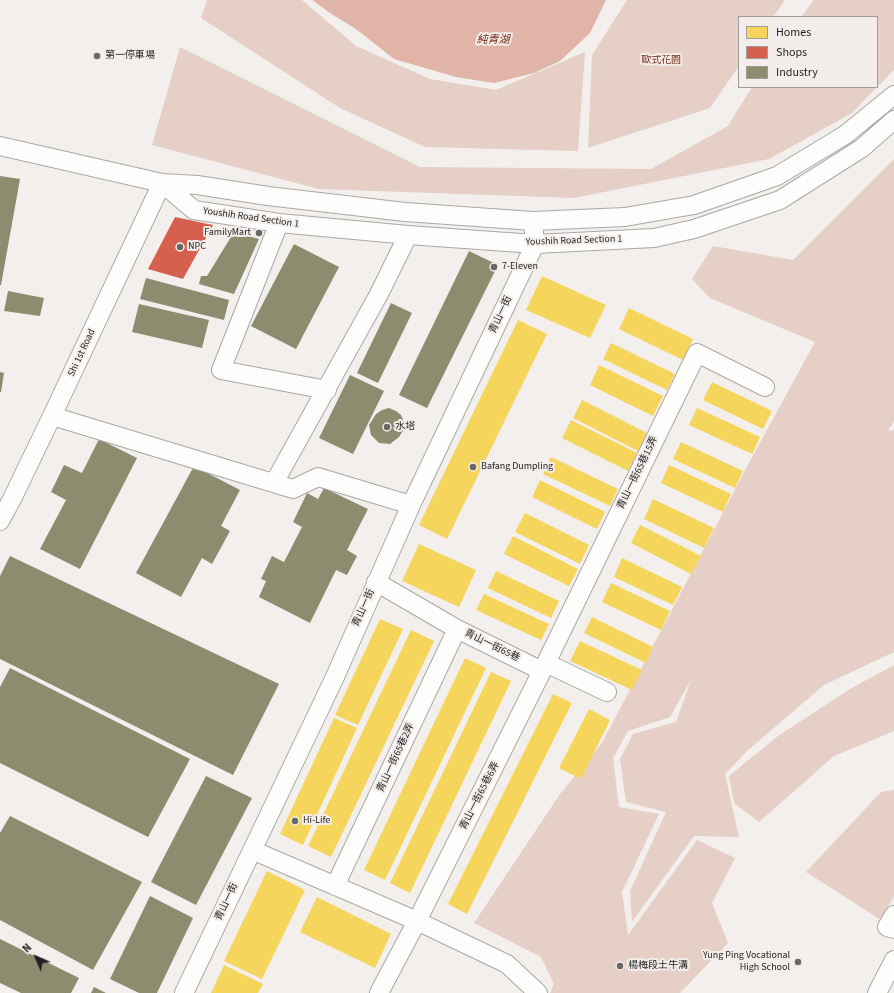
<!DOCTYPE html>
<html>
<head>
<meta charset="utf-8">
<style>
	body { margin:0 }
	#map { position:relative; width:894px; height:993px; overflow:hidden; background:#f2efed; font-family:"Source Sans 3",sans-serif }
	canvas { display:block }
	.legend { position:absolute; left:738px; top:16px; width:140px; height:72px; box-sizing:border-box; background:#f3eeec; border:1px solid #9f9b9a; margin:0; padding:5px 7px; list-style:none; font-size:12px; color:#211f1f }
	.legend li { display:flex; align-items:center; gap:8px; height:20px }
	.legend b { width:20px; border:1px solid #9f9b9a }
	.north { position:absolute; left:16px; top:937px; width:40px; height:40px; -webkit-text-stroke:3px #f3eeec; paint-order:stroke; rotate:315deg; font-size:11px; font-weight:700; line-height:16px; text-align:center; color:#211f1f }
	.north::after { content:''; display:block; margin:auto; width:14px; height:18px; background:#211f1f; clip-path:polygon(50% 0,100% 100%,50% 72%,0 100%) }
</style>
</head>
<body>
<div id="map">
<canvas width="894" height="993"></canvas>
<ul class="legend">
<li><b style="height:11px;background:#f6d55c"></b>Homes</li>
<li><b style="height:11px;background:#d6604d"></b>Shops</li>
<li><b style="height:11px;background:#8c8c6e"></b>Industry</li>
</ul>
<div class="north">N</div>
</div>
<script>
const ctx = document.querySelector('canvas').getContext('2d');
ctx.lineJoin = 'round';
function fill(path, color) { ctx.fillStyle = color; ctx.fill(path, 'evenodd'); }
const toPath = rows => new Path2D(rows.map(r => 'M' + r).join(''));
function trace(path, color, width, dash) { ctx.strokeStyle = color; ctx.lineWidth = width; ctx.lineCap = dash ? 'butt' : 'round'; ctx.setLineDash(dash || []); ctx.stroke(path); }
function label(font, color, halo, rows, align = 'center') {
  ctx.font = font + ' "Source Sans 3","Noto Sans TC",sans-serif'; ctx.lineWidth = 4; ctx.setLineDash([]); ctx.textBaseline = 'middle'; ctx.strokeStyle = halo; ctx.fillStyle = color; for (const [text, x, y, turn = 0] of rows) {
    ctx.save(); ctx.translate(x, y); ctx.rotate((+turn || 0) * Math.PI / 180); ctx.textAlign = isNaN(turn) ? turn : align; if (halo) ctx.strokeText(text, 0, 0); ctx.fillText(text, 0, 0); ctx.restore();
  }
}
fill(toPath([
	[207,0,302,0,356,46,430,79,496,90,585,52,578,151,425,147,340,108,201,18],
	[627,0,785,0,773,17,739,17,739,66,710,108,588,148,592,55],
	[814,0,894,0,894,70,877,87,877,17,801,17],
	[180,47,420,167,651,169,728,126,752,87,877,87,852,113,769,159,574,198,319,189,152,145],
	[894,159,894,421,888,431,894,430,894,652,824,685,747,751,725,774,739,837,694,836,632,922,630,891,666,812,626,802,620,759,633,734,676,722,691,680,670,717,628,731,613,758,619,807,659,814,622,892,628,935,697,840,735,858,712,903,728,943,680,993,550,993,554,984,541,957,474,923,560,794,602,743,750,461,815,342,710,298,692,279,713,246,793,260],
	[894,665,894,731,834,756,759,822,734,803,729,776,778,736,850,689],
	[894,790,894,896,881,920,806,872,881,792]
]), '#e6cfc7');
fill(toPath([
	[312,0,606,0,590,33,560,61,534,73,494,83,456,77,394,59,356,29,330,13]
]), '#e0b4a6');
fill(toPath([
	[542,276,606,305,590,338,526,310],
	[629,308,693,339,683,360,619,329],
	[518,320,547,334,447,539,419,525],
	[611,343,675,374,667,390,603,359],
	[599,365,663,396,653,416,590,385],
	[712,382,772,411,763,429,703,400],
	[582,400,647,433,638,451,573,418],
	[697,408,760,437,752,454,689,425],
	[571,420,637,453,628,471,562,438],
	[681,442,743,471,735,488,673,459],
	[551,457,618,489,610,506,543,474],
	[669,465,731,494,723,512,661,483],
	[540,480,605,512,597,529,532,497],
	[653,499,714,528,704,548,644,519],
	[525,513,589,545,580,564,515,532],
	[640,525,701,556,691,574,631,543],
	[513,536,578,569,569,586,504,554],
	[419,544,476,570,459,607,402,581],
	[622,558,682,587,673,605,614,577],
	[496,571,559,601,551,618,488,588],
	[611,583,670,611,661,630,602,602],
	[484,594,549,624,541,640,476,610],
	[592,617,653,647,646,663,584,633],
	[380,619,403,629,358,725,335,715],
	[411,630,434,641,331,857,308,846],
	[580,641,642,670,632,690,570,661],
	[465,658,486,668,385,880,364,870],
	[491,672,511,681,410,893,390,883],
	[553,694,572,703,467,914,448,904],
	[589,709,610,720,581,779,559,768],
	[334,718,357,728,303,845,280,834],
	[267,871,305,890,262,979,224,961],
	[317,897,391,934,375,968,300,932],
	[224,965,263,984,258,993,211,993]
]), '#f6d55c');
fill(toPath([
	[175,217,213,225,183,279,148,269]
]), '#d6604d');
fill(toPath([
	[0,176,20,179,1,285,0,285],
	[234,232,259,239,234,294,199,284,201,276,207,276],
	[294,244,339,267,296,349,251,326],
	[469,251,498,265,427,408,399,395],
	[146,278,229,300,224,320,140,299],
	[8,291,44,298,40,316,4,311],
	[391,303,412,313,378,383,357,373],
	[139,304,209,320,202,348,132,332],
	[0,372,4,373,1,392,0,392],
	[350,375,384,391,353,454,319,438],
	[389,408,396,411,401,415,404,422,404,429,399,437,390,444,379,443,371,435,369,425,376,414,382,410],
	[99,439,137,458,80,569,40,549,66,500,51,492,64,465,82,473],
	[194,466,240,490,221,526,230,531,212,564,202,558,181,597,136,573],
	[324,488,368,509,347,550,357,556,347,575,336,570,310,623,259,597,266,581,261,579,272,556,284,562,302,527,293,522,307,493,318,499],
	[10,556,279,684,233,775,0,659,0,576],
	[10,668,190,759,148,837,0,763,0,687],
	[206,776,252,798,196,905,151,882],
	[10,816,142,882,93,970,0,920,0,833],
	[150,896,193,918,157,993,139,993,110,979],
	[0,939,79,978,71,993,21,993,0,983],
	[94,987,106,993,91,993]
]), '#8c8c6e');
const minor = toPath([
	[0,146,162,183,197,185,268,196,405,212,533,221,625,217,694,205,777,176,845,135,894,95],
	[162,183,194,210,279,223,408,235,535,244,654,238,694,229,780,200,862,148,894,120],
	[279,223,221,370,327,390],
	[52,416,293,489,318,477,411,505],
	[274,483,379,294,408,235],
	[0,521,12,499,52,416,162,183],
	[376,582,457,629,542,671,546,663,607,692],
	[546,663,697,353,765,387],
	[252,850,417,921,507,964,538,993],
	[335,886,457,629],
	[894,915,887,927,894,929],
	[184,993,334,679,411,505,535,244,533,221],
	[379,993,417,921,542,671],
	[877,993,894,960]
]);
trace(minor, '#aaa8a7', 20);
trace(minor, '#fdfdfc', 18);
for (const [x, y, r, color] of [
	[97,56,4,"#6a6867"],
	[259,233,4,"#6a6867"],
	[180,247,4,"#6a6867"],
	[494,267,4,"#6a6867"],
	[387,427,4,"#6a6867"],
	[473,467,4,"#6a6867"],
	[295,821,4,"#6a6867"],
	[798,962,4,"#6a6867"],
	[620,966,4,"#6a6867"]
]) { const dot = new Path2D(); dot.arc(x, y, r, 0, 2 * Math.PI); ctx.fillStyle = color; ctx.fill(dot); trace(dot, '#f3eeec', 1.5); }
label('10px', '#211f1f', '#f3eeec', [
	["第一停車場",105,56],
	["FamilyMart",251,233,"right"],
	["NPC",188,247],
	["7-Eleven",502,267],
	["水塔",395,427],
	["Bafang Dumpling",481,467],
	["Hi-Life",303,821],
	["Yung Ping Vocational",790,956,"right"],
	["High School",790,968,"right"],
	["楊梅段土牛溝",628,966]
], 'left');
label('10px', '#782e17', '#f3eeec', [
	["歐式花園",661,61]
]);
label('10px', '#211f1f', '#f3eeec', [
	["Youshih Road Section 1",251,218,8],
	["Youshih Road Section 1",574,241,-2],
	["青山一街",501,315,-65],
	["Shi 1st Road",82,353,-65],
	["青山一街65巷15弄",638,473,-64],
	["青山一街",364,608,-66],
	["青山一街65巷",492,646,26],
	["青山一街65巷2弄",396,758,-65],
	["青山一街65巷6弄",480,796,-63],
	["青山一街",227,902,-65]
]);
label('italic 11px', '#732a13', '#f3eeec', [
	["純青湖",493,41]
]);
</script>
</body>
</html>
